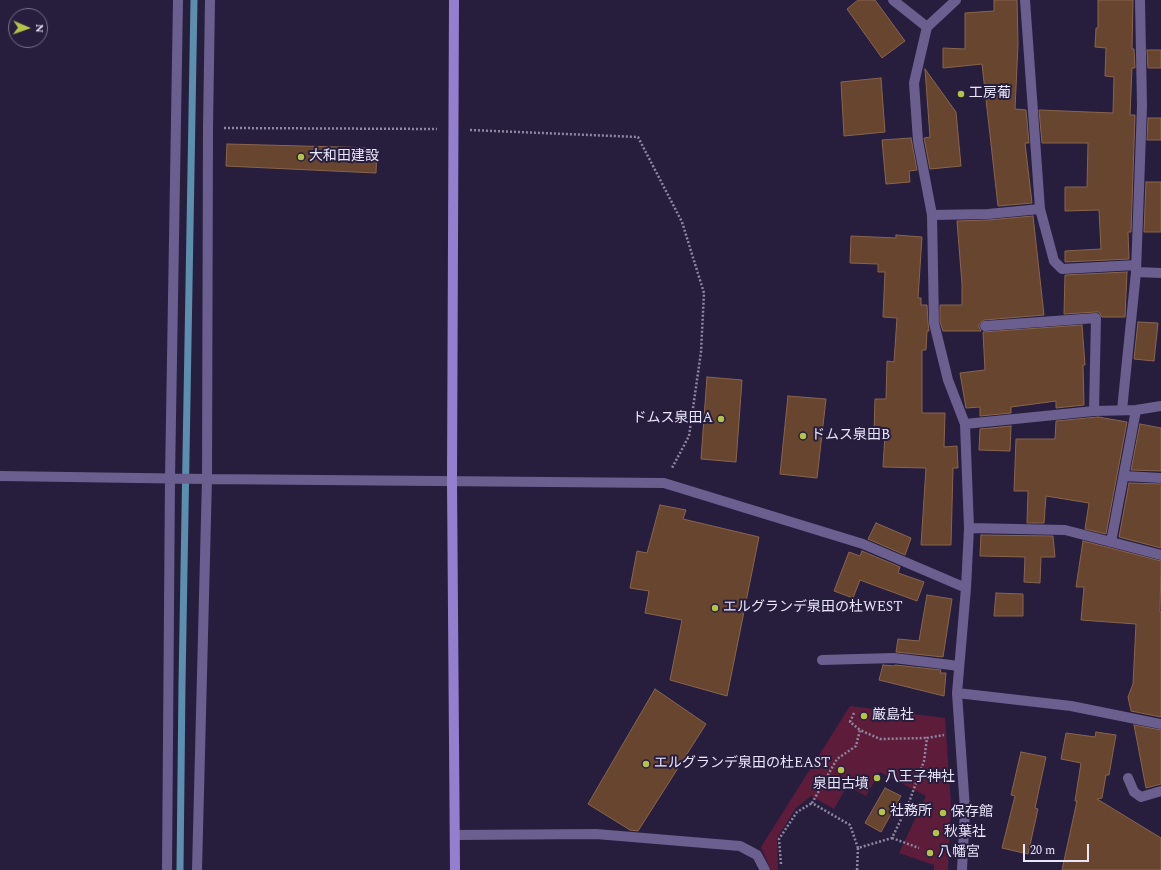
<!DOCTYPE html>
<html>
<head>
<meta charset="utf-8">
<style>
	body { margin:0 }
	#map { position:relative; width:1161px; height:870px; overflow:hidden; background:#271e3e; font-family:Spectral,serif }
	canvas { display:block }
	.north { position:absolute; left:8px; top:8px; width:40px; height:40px; box-sizing:border-box; background:#271e3e; border:1px solid #756e8a; border-radius:50%; rotate:92deg; font-size:11px; font-weight:700; line-height:16px; text-align:center; color:#e9e5fb }
	.north::after { content:''; display:block; margin:auto; width:14px; height:18px; background:#b5c249; clip-path:polygon(50% 0,100% 100%,50% 72%,0 100%) }
	.scale { position:absolute; left:1023px; top:844px; width:66px; height:18px; box-sizing:border-box; border:2px solid #e9e5fb; border-top:0; padding-left:5px; font-size:12px; line-height:14px; white-space:nowrap; color:#e9e5fb; -webkit-text-stroke:3px #271e3e; paint-order:stroke }
</style>
</head>
<body>
<div id="map">
<canvas width="1161" height="870"></canvas>
<div class="north">N</div>
<div class="scale">20 m</div>
</div>
<script>
const ctx = document.querySelector('canvas').getContext('2d');
ctx.lineJoin = 'round';
function fill(path, color) { ctx.fillStyle = color; ctx.fill(path, 'evenodd'); }
const toPath = rows => new Path2D(rows.map(r => 'M' + r).join(''));
function trace(path, color, width, dash) { ctx.strokeStyle = color; ctx.lineWidth = width; ctx.lineCap = dash ? 'butt' : 'round'; ctx.setLineDash(dash || []); ctx.stroke(path); }
function label(font, color, halo, rows, align = 'center') {
  ctx.font = font + ' Spectral,"Noto Sans JP",serif'; ctx.lineWidth = 4; ctx.setLineDash([]); ctx.textBaseline = 'middle'; ctx.strokeStyle = halo; ctx.fillStyle = color; for (const [text, x, y, turn = 0] of rows) {
    ctx.save(); ctx.translate(x, y); ctx.rotate((+turn || 0) * Math.PI / 180); ctx.textAlign = isNaN(turn) ? turn : align; if (halo) ctx.strokeText(text, 0, 0); ctx.fillText(text, 0, 0); ctx.restore();
  }
}
fill(toPath([
	[850,706,945,718,951,805,948,870,934,870,934,865,899,853,926,796,880,772,866,796,847,786,834,809,811,796,796,808,777,838,778,870,771,870,761,847]
]), '#5e1c3b');
trace(toPath([
	[180,870,182,684,194,0]
]), '#5c8ead', 7);
const building = toPath([
	[858,0,875,0,905,41,882,58,847,9,858,0],
	[994,0,1017,0,1018,44,1015,109,1026,110,1029,143,1025,143,1032,203,998,206,982,64,943,68,943,48,965,49,965,13,994,11,994,0],
	[1098,0,1133,0,1132,49,1134,49,1135,68,1132,68,1130,115,1135,115,1131,232,1128,232,1129,259,1065,262,1065,251,1101,249,1099,210,1065,211,1065,187,1087,187,1088,143,1042,143,1039,110,1113,113,1114,77,1105,76,1106,48,1095,47,1096,28,1098,28,1098,0],
	[1147,50,1161,50,1161,68,1148,68,1147,50],
	[925,69,956,112,961,166,930,169,924,138,930,137,925,69],
	[881,78,885,132,844,136,841,82,881,78],
	[1148,118,1161,118,1161,140,1147,140,1148,118],
	[911,138,917,170,909,171,910,182,886,184,882,140,911,138],
	[227,144,377,148,376,173,226,166,227,144],
	[1146,182,1161,182,1161,232,1144,232,1146,182],
	[1033,216,1044,315,984,320,979,324,979,327,981,331,943,331,940,322,940,305,962,305,962,284,957,221,988,220,1033,216],
	[896,235,922,237,918,298,921,298,921,305,927,305,928,323,929,331,927,331,926,350,922,350,922,413,945,413,944,447,957,446,958,468,953,468,951,545,921,545,926,468,883,467,885,434,874,434,875,399,886,399,887,361,894,362,897,318,883,317,885,272,878,272,878,264,850,263,851,236,896,238,896,235],
	[1127,272,1125,317,1102,317,1099,312,1096,312,1064,314,1065,275,1127,272],
	[1138,322,1158,323,1154,361,1134,359,1138,322],
	[1082,325,1085,365,1083,365,1084,405,1056,408,1056,401,1011,407,1011,413,980,416,980,407,966,408,960,373,985,370,983,332,1082,325],
	[707,377,742,380,736,462,701,459,707,377],
	[788,396,826,399,817,478,780,474,788,396],
	[1098,417,1127,422,1106,534,1085,529,1089,503,1046,496,1044,523,1027,523,1028,491,1014,491,1016,439,1055,439,1056,421,1098,417],
	[1140,424,1161,428,1161,471,1131,470,1140,424],
	[1011,426,1010,451,979,450,980,429,1011,426],
	[1129,483,1161,484,1161,548,1119,537,1129,483],
	[660,505,686,510,683,519,759,537,727,696,670,680,682,620,645,613,649,591,630,588,637,551,647,553,660,505],
	[876,523,911,538,905,555,868,539,876,523],
	[981,535,1053,536,1055,557,1041,557,1040,583,1024,582,1025,557,980,556,981,535],
	[1083,541,1161,561,1160,612,1161,612,1161,717,1131,711,1128,697,1133,684,1136,624,1081,620,1084,587,1076,587,1083,541],
	[862,551,900,567,898,573,924,582,917,601,860,580,853,598,834,591,849,552,860,556,862,551],
	[996,593,1023,594,1023,616,994,616,996,593],
	[927,595,952,599,943,657,896,652,898,639,919,641,927,595],
	[883,665,894,666,895,665,941,670,940,673,946,673,944,696,879,680,883,665],
	[655,689,706,724,638,831,630,830,588,804,655,689],
	[1134,725,1161,730,1161,784,1146,788,1134,725],
	[1096,732,1116,735,1109,775,1106,775,1102,798,1097,799,1161,838,1161,870,1062,870,1077,801,1075,801,1081,763,1061,759,1066,733,1095,737,1096,732],
	[1021,752,1046,757,1035,808,1038,809,1028,854,1002,848,1015,796,1011,795,1021,752],
	[885,788,901,796,881,832,865,823,885,788]
]);
fill(building, '#67452e');
trace(building, '#89654d', 1);
trace(toPath([
	[224,128,437,129],
	[470,130,638,137,682,222,704,293,701,352,689,436,672,468],
	[854,713,850,722,860,730],
	[908,805,929,813],
	[892,838,919,848],
	[858,848,850,825,812,803,837,759,856,746,860,730,880,739,927,738],
	[781,864,779,839,797,812,812,803],
	[857,870,858,848,892,838,908,805,924,761,927,738,944,735]
]), '#8d87a2', 2.5, [2, 2]);
trace(toPath([
	[1136,272,1161,273],
	[985,326,1096,318,1094,411],
	[1124,476,1161,478],
	[1128,778,1134,792,1141,797,1161,791]
]), '#6b5f90', 10);
trace(toPath([
	[893,0,927,27],
	[956,0,927,27,914,83,918,141,932,215,934,323,948,380,965,424,1094,411,1136,410,1161,406],
	[1025,0,1040,209,1054,261,1062,269,1136,265],
	[932,215,988,214,1040,209],
	[1122,410,1136,272,1142,106,1140,0],
	[0,476,207,479,664,483,863,544,966,588],
	[969,528,1065,530,1161,555],
	[1111,542,1136,410],
	[822,660,894,658,959,666],
	[957,693,1071,706,1161,724],
	[455,835,596,834,740,846,757,855,765,870],
	[167,870,170,478,178,0],
	[197,870,207,479,208,128,210,0],
	[962,870,965,809,957,693,966,588,969,528,965,424]
]), '#6b5f90', 10);
trace(toPath([
	[454,0,452,481,455,870]
]), '#937fce', 10);
for (const [x, y, r, color] of [
	[961,94,4,"#b5c249"],
	[301,157,4,"#b5c249"],
	[721,419,4,"#b5c249"],
	[803,436,4,"#b5c249"],
	[715,608,4,"#b5c249"],
	[864,716,4,"#b5c249"],
	[646,764,4,"#b5c249"],
	[841,770,4,"#b5c249"],
	[877,778,4,"#b5c249"],
	[882,812,4,"#b5c249"],
	[943,813,4,"#b5c249"],
	[936,833,4,"#b5c249"],
	[930,853,4,"#b5c249"]
]) { const dot = new Path2D(); dot.arc(x, y, r, 0, 2 * Math.PI); ctx.fillStyle = color; ctx.fill(dot); trace(dot, '#271e3e', 1.5); }
label('14px', '#e9e5fb', '#271e3e', [
	["工房葡",969,94],
	["大和田建設",309,157],
	["ドムス泉田A",713,419,"right"],
	["ドムス泉田B",811,436],
	["エルグランデ泉田の杜WEST",723,608],
	["厳島社",872,716],
	["エルグランデ泉田の杜EAST",654,764],
	["八王子神社",885,778],
	["泉田古墳",841,785,"center"],
	["社務所",890,812],
	["保存館",951,813],
	["秋葉社",944,833],
	["八幡宮",938,853]
], 'left');
</script>
</body>
</html>
